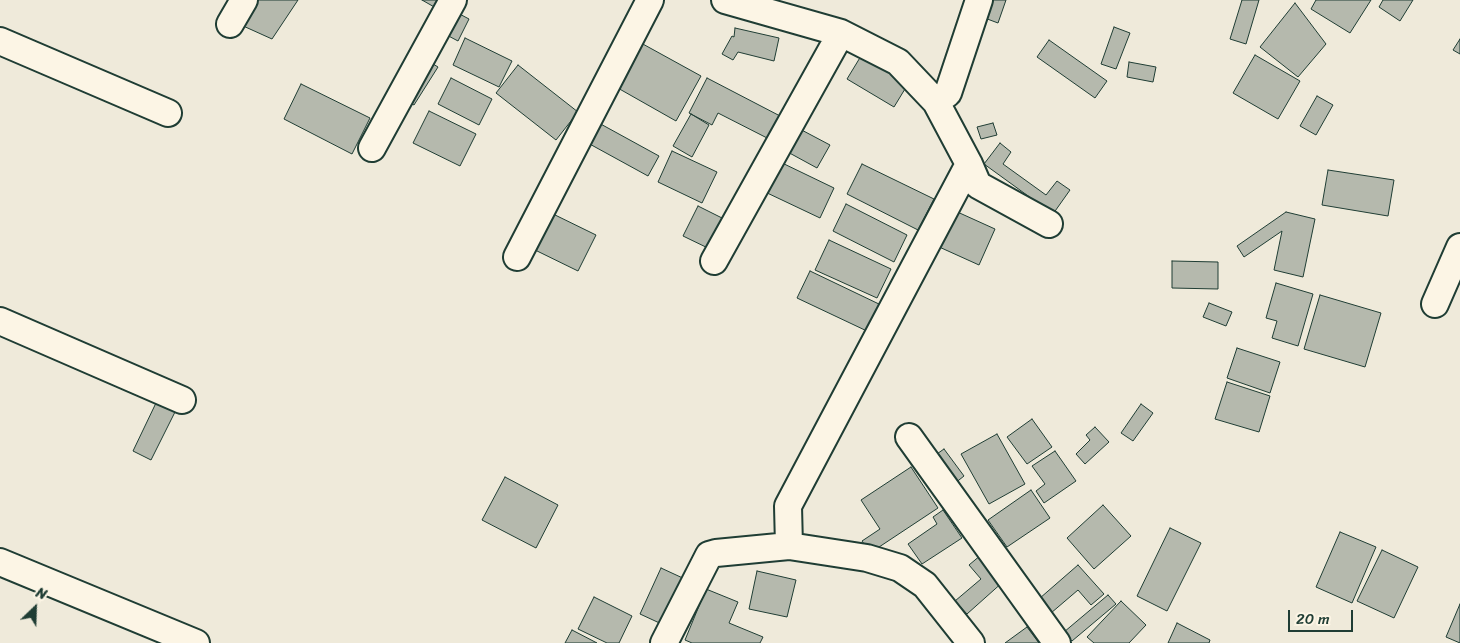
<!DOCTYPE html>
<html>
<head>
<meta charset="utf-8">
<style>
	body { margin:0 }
	#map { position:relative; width:1460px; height:643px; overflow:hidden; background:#efeada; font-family:Sriracha,sans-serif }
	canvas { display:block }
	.north { position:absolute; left:10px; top:583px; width:50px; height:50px; -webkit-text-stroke:4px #fcf5e5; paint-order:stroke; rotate:24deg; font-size:14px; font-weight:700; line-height:20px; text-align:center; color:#1f3d34 }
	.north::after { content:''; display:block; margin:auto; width:18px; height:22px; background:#1f3d34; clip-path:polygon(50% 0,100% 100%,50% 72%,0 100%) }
	.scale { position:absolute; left:1288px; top:610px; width:65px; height:22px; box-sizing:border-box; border:2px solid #1f3d34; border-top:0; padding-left:6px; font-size:15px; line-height:18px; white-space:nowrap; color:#1f3d34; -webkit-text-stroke:4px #fcf5e5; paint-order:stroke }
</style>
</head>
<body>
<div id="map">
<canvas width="1460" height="643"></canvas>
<div class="north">N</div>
<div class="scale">20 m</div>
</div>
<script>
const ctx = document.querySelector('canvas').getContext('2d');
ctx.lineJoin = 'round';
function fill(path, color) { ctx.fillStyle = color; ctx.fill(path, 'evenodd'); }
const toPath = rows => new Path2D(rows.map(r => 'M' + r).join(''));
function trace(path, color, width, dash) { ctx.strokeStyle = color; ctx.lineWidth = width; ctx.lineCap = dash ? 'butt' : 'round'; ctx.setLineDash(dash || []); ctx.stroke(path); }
const building = toPath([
	[258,0,298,0,272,39,241,25,258,0],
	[422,0,440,0,436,8,422,0],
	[987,0,1006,0,998,23,982,17,987,0],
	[1242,0,1259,0,1246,44,1230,39,1242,0],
	[1316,0,1371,0,1350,33,1311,9,1316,0],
	[1383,0,1413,0,1400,21,1379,7,1383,0],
	[1295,3,1326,44,1298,77,1260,47,1295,3],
	[452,10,469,19,458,41,441,32,452,10],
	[1114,27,1130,33,1116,69,1101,64,1114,27],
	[735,28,779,38,774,61,738,52,733,60,722,54,732,36,734,37,735,28],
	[465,38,512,61,499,87,453,65,465,38],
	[1460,39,1460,54,1453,50,1460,39],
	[1049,40,1107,81,1095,98,1037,57,1049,40],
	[641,43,701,76,676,121,616,87,641,43],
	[1255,55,1300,81,1278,119,1233,93,1255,55],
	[861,56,908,84,894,107,847,79,861,56],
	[425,59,438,67,414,105,401,98,425,59],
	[1129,62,1156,67,1153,82,1127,77,1129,62],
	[518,65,578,112,556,140,496,93,518,65],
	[451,78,492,99,479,125,438,104,451,78],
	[707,78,782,117,771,140,718,113,712,125,689,113,707,78],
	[301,84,370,118,352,154,284,119,301,84],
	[1317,96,1333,105,1316,135,1300,126,1317,96],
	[429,111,476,134,460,166,413,143,429,111],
	[691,114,709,125,692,157,673,146,691,114],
	[597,122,659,156,648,176,586,142,597,122],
	[993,123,997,135,981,139,977,127,993,123],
	[796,127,830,145,817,168,784,150,796,127],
	[1000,143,1011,152,1003,164,1046,195,1057,181,1070,190,1053,214,984,164,1000,143],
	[672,151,717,172,702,203,658,182,672,151],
	[778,161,834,188,820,218,763,191,778,161],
	[862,164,934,199,918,230,847,194,862,164],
	[1328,170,1394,180,1388,216,1322,205,1328,170],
	[846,204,907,235,894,262,833,231,846,204],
	[698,206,726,220,712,250,683,236,698,206],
	[953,210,995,229,979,265,937,246,953,210],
	[1286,212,1315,219,1303,277,1274,270,1282,231,1244,257,1237,246,1286,212],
	[551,213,596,235,578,271,533,249,551,213],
	[829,240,891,269,877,298,815,270,829,240],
	[1172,261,1218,262,1218,289,1172,288,1172,261],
	[810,271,881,305,869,332,797,298,810,271],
	[1276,283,1313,294,1298,346,1272,338,1277,321,1266,318,1276,283],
	[1320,295,1381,313,1365,367,1304,349,1320,295],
	[1209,303,1232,312,1226,326,1203,317,1209,303],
	[1237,348,1280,362,1270,393,1227,378,1237,348],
	[1227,382,1270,396,1259,432,1215,419,1227,382],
	[156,403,175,412,151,460,133,451,156,403],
	[1141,404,1153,413,1133,441,1121,433,1141,404],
	[1032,419,1052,447,1027,464,1007,437,1032,419],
	[1095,427,1109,442,1085,464,1076,454,1090,440,1086,435,1095,427],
	[997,434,1025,484,989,504,961,454,997,434],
	[944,449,964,476,954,484,934,456,944,449],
	[1055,451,1076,481,1044,503,1036,491,1045,484,1032,466,1055,451],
	[911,467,938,508,870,553,862,541,880,529,861,500,911,467],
	[505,477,558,505,536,548,482,520,505,477],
	[1031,490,1050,518,1007,547,988,520,1031,490],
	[1103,505,1131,536,1094,569,1067,538,1103,505],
	[943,510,962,538,922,564,908,544,937,524,933,517,943,510],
	[1170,528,1201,543,1167,611,1137,596,1170,528],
	[1340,532,1376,547,1352,603,1316,587,1340,532],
	[1382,550,1418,567,1394,618,1357,601,1382,550],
	[981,555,1004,581,967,614,955,601,981,579,969,565,981,555],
	[1078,565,1104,594,1091,605,1078,590,1044,619,1032,605,1078,565],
	[661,568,687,580,666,626,640,614,661,568],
	[757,571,796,580,787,617,749,609,757,571],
	[706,589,738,602,729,623,763,637,760,643,692,643,685,640,706,589],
	[1108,595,1116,604,1072,641,1064,632,1108,595],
	[594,597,632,616,619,643,607,643,578,629,594,597],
	[1121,601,1146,625,1129,643,1094,643,1087,637,1121,601],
	[1460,604,1460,643,1446,637,1460,604],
	[1177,623,1210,640,1209,643,1168,643,1177,623],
	[1027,627,1039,643,1005,643,1027,627],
	[572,630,597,643,565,643,572,630]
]);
fill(building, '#b5b9ad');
trace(building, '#1f3d34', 1);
const minor = toPath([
	[725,0,841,33,898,62,936,102,969,164,978,185,1049,224],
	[230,24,244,0],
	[0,41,168,113],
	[936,102,948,93,979,0],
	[372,148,453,0],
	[969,164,788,506,789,546,867,558,900,568,925,585,971,643],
	[517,257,650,0],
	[714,261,841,33],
	[1435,304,1460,247],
	[0,321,182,400],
	[909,437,1057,643],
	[0,562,196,643],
	[664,643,709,555,716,553,789,546]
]);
trace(minor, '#1f3d34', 30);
trace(minor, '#fcf5e5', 26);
</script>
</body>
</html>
